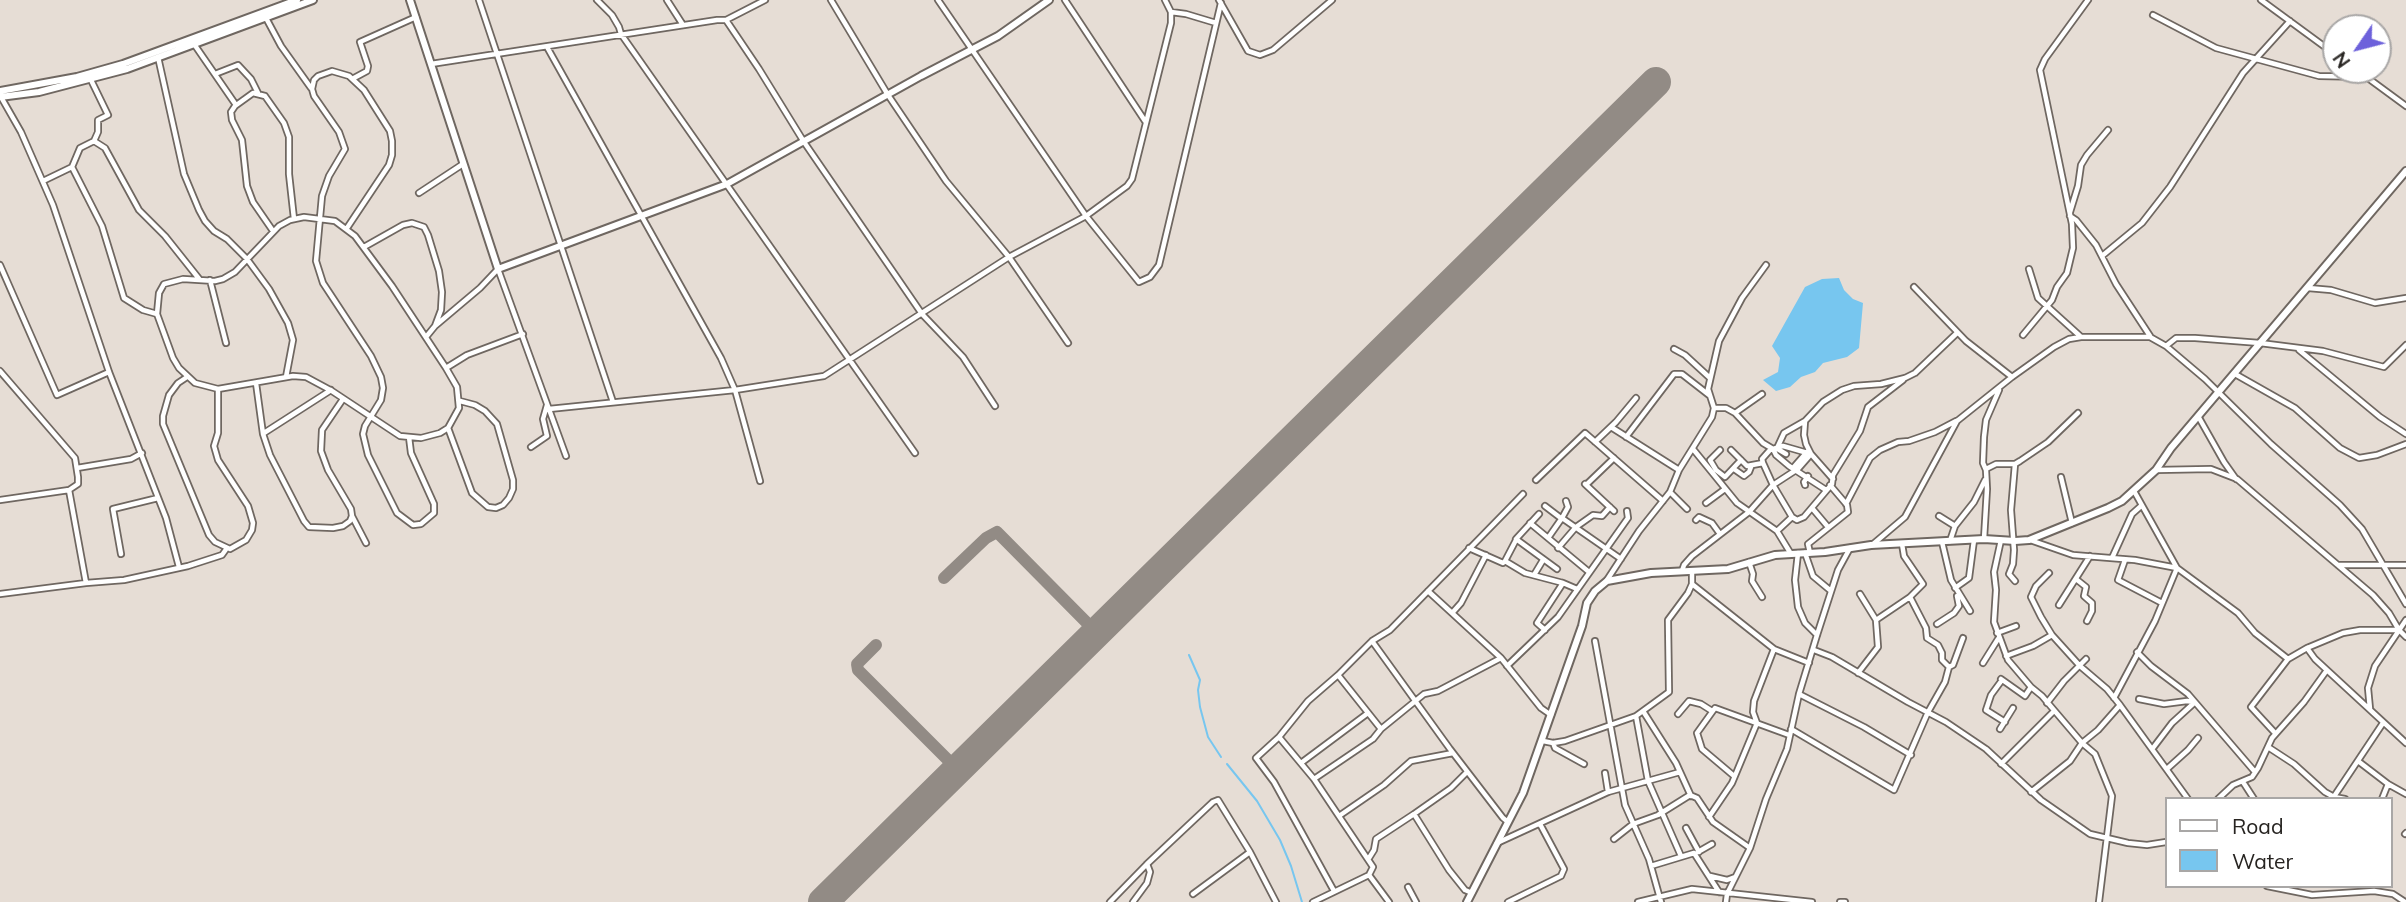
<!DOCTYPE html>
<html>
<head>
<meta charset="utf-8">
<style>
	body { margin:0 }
	#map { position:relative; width:2406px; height:902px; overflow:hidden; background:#e6ddd5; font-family:Mulish,sans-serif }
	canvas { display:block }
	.legend { position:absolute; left:2165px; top:797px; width:228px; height:91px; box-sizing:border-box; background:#fff; border:2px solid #a9a7a6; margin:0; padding:9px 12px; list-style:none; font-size:21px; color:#272421 }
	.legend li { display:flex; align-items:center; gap:14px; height:35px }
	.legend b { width:35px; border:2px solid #a9a7a6 }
	.north { position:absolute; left:2322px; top:14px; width:70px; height:70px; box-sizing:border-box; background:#fff; border:2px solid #a9a7a6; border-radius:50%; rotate:235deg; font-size:19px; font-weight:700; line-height:28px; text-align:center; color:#272421 }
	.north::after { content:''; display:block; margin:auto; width:24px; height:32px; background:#6d61db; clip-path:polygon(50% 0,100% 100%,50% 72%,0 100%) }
</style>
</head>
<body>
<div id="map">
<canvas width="2406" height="902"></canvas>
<ul class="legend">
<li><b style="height:9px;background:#fff"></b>Road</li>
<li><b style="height:19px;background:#77c6ef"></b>Water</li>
</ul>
<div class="north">N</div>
</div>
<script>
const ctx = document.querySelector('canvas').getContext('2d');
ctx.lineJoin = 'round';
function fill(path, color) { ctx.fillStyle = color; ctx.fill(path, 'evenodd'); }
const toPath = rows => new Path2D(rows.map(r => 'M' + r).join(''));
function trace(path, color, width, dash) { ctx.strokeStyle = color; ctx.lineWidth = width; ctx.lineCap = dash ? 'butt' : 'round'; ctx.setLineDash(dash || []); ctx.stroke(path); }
fill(toPath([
	[1839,278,1844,290,1853,299,1863,303,1859,348,1847,357,1823,363,1815,372,1801,377,1790,387,1776,391,1763,380,1778,372,1780,358,1772,346,1805,287,1822,279]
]), '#77c6ef');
trace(toPath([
	[1189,655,1200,680,1198,690,1200,707,1208,737,1221,757],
	[1227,764,1257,801,1280,840,1291,866,1302,902]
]), '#77c6ef', 2);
trace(toPath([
	[944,578,986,538,997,532,1097,633],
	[876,645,857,664,858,670,958,770]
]), '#928b85', 12);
trace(toPath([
	[823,902,1656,82]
]), '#928b85', 30);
const street = toPath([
	[479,0,613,402],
	[597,0,612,15,619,27,621,34,915,453],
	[667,0,683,25],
	[831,0,888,95,946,181,1009,257,1068,343],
	[938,0,1086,216,1139,282,1150,277,1159,265,1221,3],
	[1065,0,1145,121],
	[1219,0,1248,51,1260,55,1273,50,1332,0],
	[2261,0,2336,55],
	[1171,12,1186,14,1216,23],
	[2153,15,2216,48,2319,76,2367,77],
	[266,18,281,46,311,88],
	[726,20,759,69,804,142,922,314,963,357,995,406],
	[194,44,236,105],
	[547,47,721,358,735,390,760,481],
	[158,57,184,174,199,210,205,221,214,231,227,239,247,259,269,289,288,323,293,340,286,377],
	[431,64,717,20,726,20,765,0],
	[2357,70,2406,106],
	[215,74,238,65,251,79,258,93],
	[354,78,367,71,368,66,360,42,416,17],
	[91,80,108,115,98,120,98,132,94,141,80,148,72,167,102,226,124,298,143,310,157,314],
	[1,97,21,132,53,205,109,372,166,518,179,567],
	[94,141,105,148,139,210,165,236,200,280],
	[43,181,72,167],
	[419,193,463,164],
	[2070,212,2078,186,2081,165,2087,155,2108,130],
	[2070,216,2076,220,2096,245,2116,284,2150,336],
	[304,217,335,221,355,236,392,286,446,368,457,387,459,408,448,428,440,433,421,438,400,436,332,391,306,377,293,376,218,389,195,383,179,368,173,358,157,314,159,293,164,284,183,279,215,281,223,279,235,272,279,226,290,220,304,217],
	[347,228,389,165,392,155,392,141,390,131,364,90,349,76,332,71,318,76,314,80,312,89,314,96,339,132,345,149,329,176,322,196,316,261,323,283,371,356,381,377,383,388,381,400,365,426,363,434,368,455,397,513,413,525,421,524,434,513,434,504,411,453,409,437],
	[273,231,253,202,247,186,242,140,232,120,231,112,235,106,253,93,265,96,284,123,289,137,289,174,294,219],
	[364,247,403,225,412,223,424,227,428,235,439,271,442,292,441,310,435,326,426,337],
	[2102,256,2142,223,2170,187,2243,73,2290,21],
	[0,265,57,395,109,372],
	[2029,269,2038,298,2080,336],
	[210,280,226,343],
	[1914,287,1966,341,2012,377],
	[2308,288,2331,290,2375,303,2406,298],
	[435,326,480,288,498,269,566,456],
	[2023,335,2052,300,2057,287,2067,273,2073,248,2072,224,2040,70,2045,59,2088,0],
	[2166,346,2176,338,2195,338,2260,343,2323,351,2384,367,2406,345],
	[1674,349,1685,355,1710,378],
	[2299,350,2380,417,2406,434],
	[446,368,467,355,523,334],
	[0,371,75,458,78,477,78,484,69,490,0,500],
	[2235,374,2295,408,2340,448,2359,458,2377,455,2406,444],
	[187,377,178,383,169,395,163,416,163,424,209,535,215,542,230,549,246,540,252,530,253,523,248,506,218,460,214,446,218,433,218,389],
	[256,383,263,434,270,455,304,521,309,527,333,528,343,526,350,521,352,516,351,509,328,470,321,451,322,430,343,399],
	[1714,408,1726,408,1735,413,1763,443,1773,449,1783,446,1811,454,1797,470],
	[549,409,735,390,824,376,1009,257,1086,216,1127,186,1132,179,1171,23,1171,12,1165,0],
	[1735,413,1762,394],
	[2198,416,2224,462,2236,479],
	[1611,427,1679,470],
	[448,428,472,493,488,507,496,508,503,505,509,498,513,489,513,480,497,424,485,411,475,405,460,401],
	[264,433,331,390],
	[1626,437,1674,374,1682,374,1709,395],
	[1595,442,1616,422,1636,398],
	[1778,446,1784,433,1805,421],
	[531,447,547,436,543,419,547,405],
	[1776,448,1786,454],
	[1693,449,1737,503,1777,531,1791,554],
	[1720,450,1710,460,1716,470,1725,477,1741,460],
	[1731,450,1747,466,1763,463],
	[77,468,131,459,142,453],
	[1793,468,1807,452],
	[1734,469,1744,476,1749,472,1751,467],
	[1986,469,1996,464,2015,464,2020,461,2048,442,2078,413],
	[2156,470,2211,469,2237,479,2373,595,2389,613,2399,630],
	[2061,477,2072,523],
	[1833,479,1811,454,1806,444,1804,435,1805,421,1823,402,1842,390,1854,386,1881,384,1905,378,1915,373,1957,333],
	[1536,480,1585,433,1663,501],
	[1585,484,1614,511],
	[1587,484,1614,458],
	[1805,485,1804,482,1808,476],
	[69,490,86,583],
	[2134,491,2177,568,2238,613,2255,633,2288,659],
	[1670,492,1687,509],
	[1706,503,1725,489],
	[1846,504,1870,458,1880,450,1898,442,1909,441,1935,432,1956,421],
	[1545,506,1562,519],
	[1812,508,1828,527],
	[1539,514,1516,539,1557,569],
	[352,516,366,543],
	[1939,516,1955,526],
	[1792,517,1797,520,1804,517,1832,484,1833,475,1860,431,1868,407,1903,380],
	[1562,518,1621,559],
	[1696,520,1699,517,1712,523,1720,534],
	[1530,523,1589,572],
	[1777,531,1792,517,1773,485,1763,463,1762,459,1770,450,1773,449,1776,455,1789,466,1826,490],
	[1548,538,1562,518,1568,507,1566,501],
	[1984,539,1987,489,1986,470,1983,463,1984,437,1986,420,1999,390],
	[2001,540,1994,572,1996,590,1994,622,2008,660,2031,687,2042,696,2082,743,2095,754,2112,796,2099,902],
	[2030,540,2073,555,2135,560,2177,568,2155,621,2114,698],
	[1950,541,1955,526,1974,502,1985,480],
	[1942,542,1951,580,1970,611],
	[1872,545,1905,517,1957,421,2012,377,2054,347,2069,339,2081,337,2150,337,2166,346,2205,379,2271,444,2340,505,2362,529,2406,604],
	[1469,548,1503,563,1505,561,1525,573,1563,583,1577,589],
	[1558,548,1576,527,1593,515,1602,516,1610,507],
	[1798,553,1795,580,1798,607,1805,623,1817,635],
	[1805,553,1813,576,1831,591],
	[1810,553,1808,544,1848,512,1847,505,1830,485],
	[121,554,113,509,158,498],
	[2112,558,2132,514,2141,506],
	[2125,560,2118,580,2162,603],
	[1505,561,1516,540],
	[1749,562,1753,574,1752,581,1762,597],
	[2338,565,2406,565],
	[1682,571,1684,565,1692,556,1749,512,1773,485,1796,470],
	[2049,573,2036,586,2031,597,2041,617,2052,635,2080,666,2107,689,2120,705,2188,799],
	[1534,575,1543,560],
	[2076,579,2086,587,2084,596,2092,603,2092,611,2087,621],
	[1607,580,1639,531,1670,492,1679,470,1712,417,1714,408,1708,389,1719,341,1742,298,1766,265],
	[2015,581,2009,574,2013,564,2014,550,2011,510,2015,464],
	[1692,584,1774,649,1809,663],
	[1955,588,1969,578,1974,540],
	[1428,591,1501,658],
	[0,594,86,583,124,580,188,566,222,555,227,548],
	[1910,597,1926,628,1927,638,1938,645,1942,653,1942,660,1949,667],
	[2059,605,2090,556],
	[1453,612,1461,603,1486,555],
	[1876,620,1910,597,1923,584,1904,556,1902,544],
	[1937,624,1954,613,1959,606,1957,596],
	[1545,630,1537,623,1563,583],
	[1997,633,2016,626],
	[1372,641,1450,749,1503,818,1508,822],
	[1595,641,1625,805,1649,859,1661,902],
	[2307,648,2315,659,2406,743],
	[1814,650,1832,657,1908,702,1946,722,1986,749,2041,800,2090,834,2128,843,2147,845,2166,842],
	[2137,652,2151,666,2188,694,2255,772],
	[2006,656,2033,646,2052,635],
	[1983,663,1998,639],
	[1507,666,1558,617,1628,518,1627,511],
	[1858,673,1878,647,1876,620,1860,594],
	[1338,675,1381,729],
	[2001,679,2025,696,2031,687],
	[2002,680,1991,695,1986,710,2005,722],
	[1799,694,1864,727,1911,755],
	[2139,699,2164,704,2187,701,2193,702],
	[2047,703,2064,681,2086,659],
	[2370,709,2368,688,2375,666,2406,620],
	[1643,711,1676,763,1691,796],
	[1678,714,1689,701,1701,704,1712,711],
	[1636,716,1648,781,1681,856],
	[1791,729,1894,790,1928,712,1945,682,1949,667,1953,665,1963,638],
	[2000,729,2013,708],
	[2275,733,2251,707,2288,659,2307,648,2343,633,2360,630,2399,630,2406,637],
	[1279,737,1314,779,1373,867,1369,875,1313,902],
	[1543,741,1553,743,1565,741,1636,716,1669,692,1668,620,1688,593,1692,584,1692,571],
	[1553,743,1555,748,1584,764],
	[2268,747,2294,764,2325,792,2334,797,2345,799],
	[2153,748,2172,723,2194,703],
	[2358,761,2388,784,2406,794],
	[1301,763,1368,713],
	[2001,764,2054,711],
	[2168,768,2188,750,2198,738],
	[1605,773,1608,792],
	[1734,776,1702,749,1697,733,1715,708,1789,735],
	[1314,779,1373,739,1381,729,1424,694,1438,691,1501,658,1541,708,1551,715],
	[2243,782,2254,799],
	[2031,792,2070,761,2082,743,2098,730,2120,705],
	[2333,798,2383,723],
	[2218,799,2233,785,2252,777,2258,768,2272,738,2304,702,2327,670],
	[2382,799,2388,784],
	[1414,814,1451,788,1467,772],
	[1339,816,1384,785,1411,761,1453,753],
	[1709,817,1732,783,1757,723,1753,712,1754,701,1774,649],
	[1686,828,1699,852],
	[2405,834,2406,833],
	[1614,839,1633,824,1658,815,1690,795,1697,798,1713,822,1750,848],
	[1497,843,1608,792,1680,772],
	[1698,852,1712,844],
	[1369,858,1374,850,1376,839,1414,814,1449,870,1465,890,1472,893],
	[1651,866,1694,853,1719,892],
	[1369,875,1389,902],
	[1710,876,1727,880,1735,877],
	[2267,886,2312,895,2374,891,2393,894,2405,902],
	[1408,887,1416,902],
	[1334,891,1274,782,1256,758,1279,737,1308,701,1338,675,1372,641,1390,630,1523,494],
	[1193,894,1250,852],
	[1110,902,1147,864,1213,802,1218,800,1250,852,1276,902],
	[1133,902,1147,883,1150,872,1147,864],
	[1508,902,1561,876,1564,869,1540,824],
	[1638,902,1692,889,1812,902],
	[1726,902,1727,894,1750,848,1766,799,1787,749,1799,694,1817,635,1838,570,1850,548],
	[1840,902,1845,902]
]);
const secondary = toPath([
	[410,0,498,269,727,184,921,76,998,36,1049,0],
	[0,91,77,77,123,64,297,0],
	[0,97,39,92,127,69,313,0],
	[1467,902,1523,793,1582,626,1587,603,1595,591,1607,581,1651,573,1728,569,1775,555,1825,552,1871,545,1984,539,2015,541,2029,540,2108,508,2122,501,2156,470,2171,448,2406,171]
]);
trace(street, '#6f6761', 8);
trace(secondary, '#6f6761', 10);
trace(street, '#fff', 4.5);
trace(secondary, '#fff', 6);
</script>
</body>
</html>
